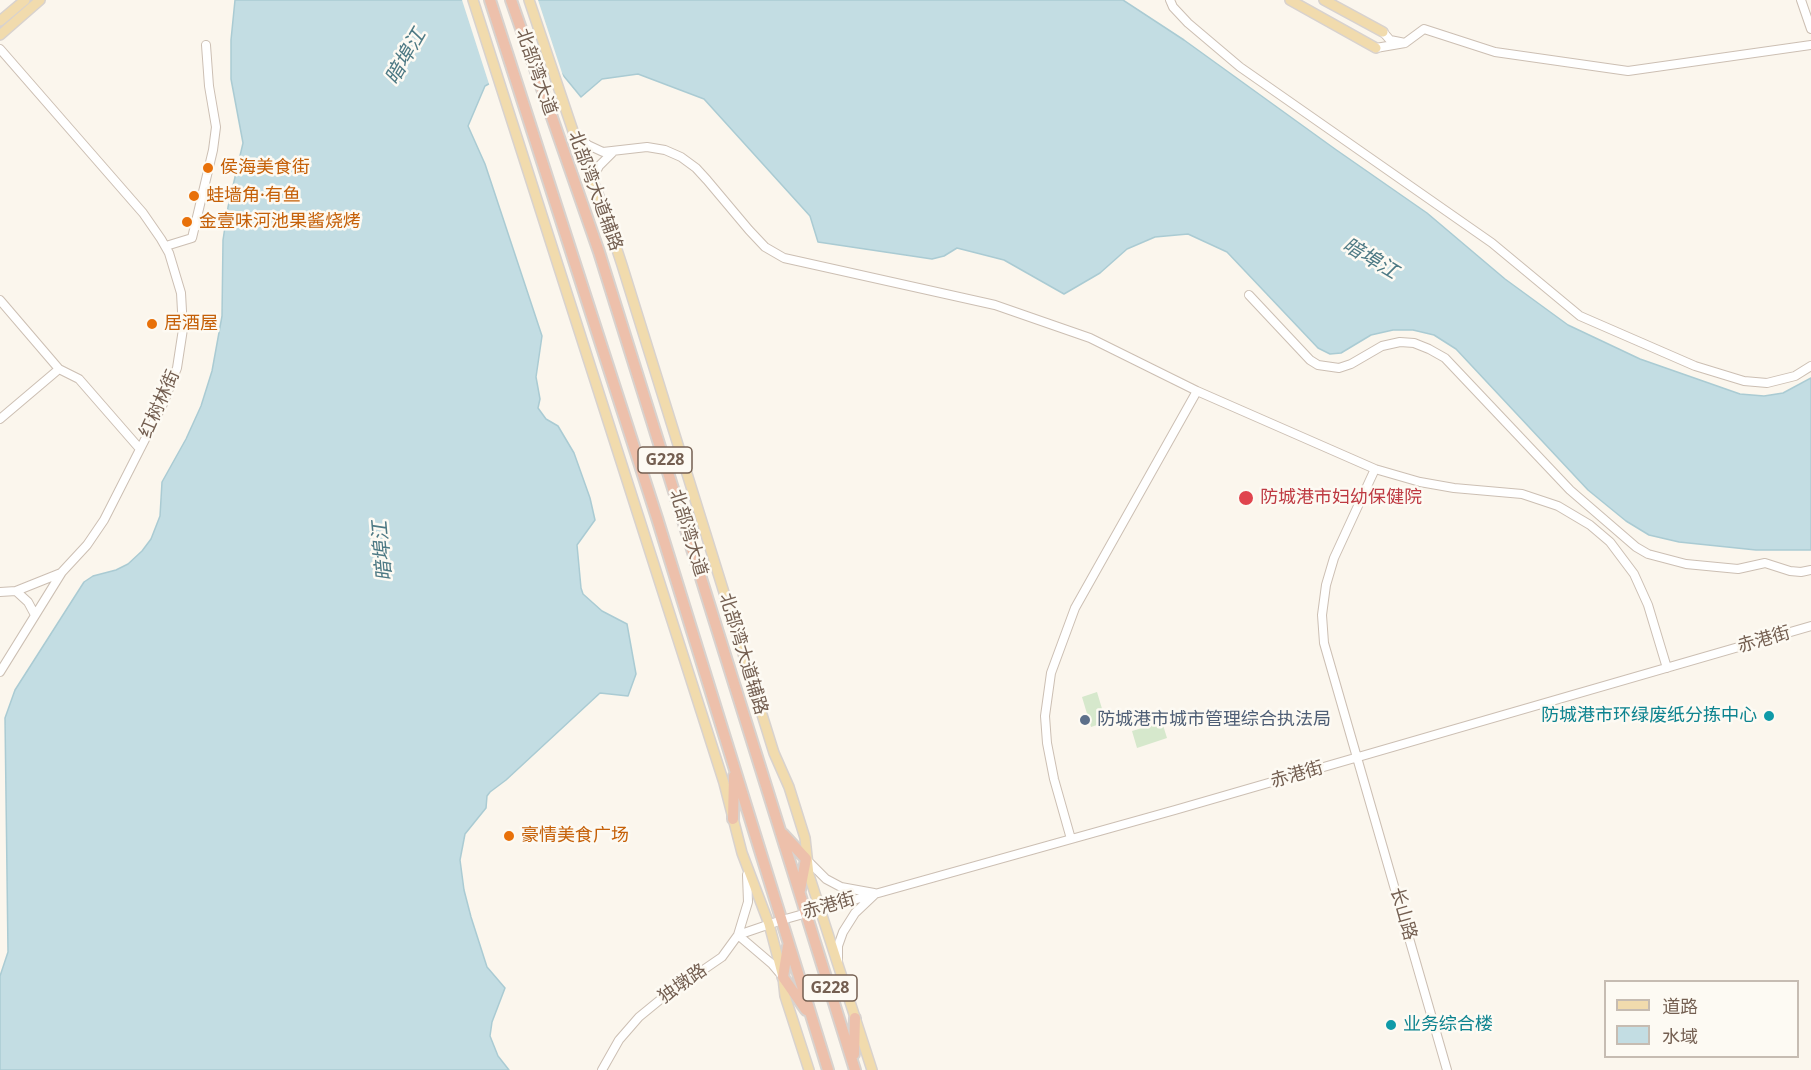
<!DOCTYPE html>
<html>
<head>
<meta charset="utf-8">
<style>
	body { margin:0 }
	#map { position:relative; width:1811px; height:1070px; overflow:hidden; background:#fbf6ed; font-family:"Noto Sans","Noto Sans SC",sans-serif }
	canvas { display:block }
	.legend { position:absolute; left:1604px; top:980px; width:195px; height:78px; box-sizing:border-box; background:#fdfaf3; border:2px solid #c6bcb2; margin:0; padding:8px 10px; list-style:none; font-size:18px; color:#745f51 }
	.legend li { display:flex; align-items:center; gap:12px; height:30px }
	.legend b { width:30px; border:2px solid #c6bcb2 }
</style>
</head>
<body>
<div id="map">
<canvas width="1811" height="1070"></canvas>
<ul class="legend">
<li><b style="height:8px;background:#f1dbad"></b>道路</li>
<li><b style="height:16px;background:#c3dde3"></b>水域</li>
</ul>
</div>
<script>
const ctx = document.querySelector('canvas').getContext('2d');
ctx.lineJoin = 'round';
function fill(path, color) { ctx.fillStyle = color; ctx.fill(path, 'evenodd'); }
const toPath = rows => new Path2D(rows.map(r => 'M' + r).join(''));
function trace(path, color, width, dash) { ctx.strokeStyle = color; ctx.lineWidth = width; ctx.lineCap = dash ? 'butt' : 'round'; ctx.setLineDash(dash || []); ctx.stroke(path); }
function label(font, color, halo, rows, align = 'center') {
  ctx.font = font + ' "Noto Sans","Noto Sans SC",sans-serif'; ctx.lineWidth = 5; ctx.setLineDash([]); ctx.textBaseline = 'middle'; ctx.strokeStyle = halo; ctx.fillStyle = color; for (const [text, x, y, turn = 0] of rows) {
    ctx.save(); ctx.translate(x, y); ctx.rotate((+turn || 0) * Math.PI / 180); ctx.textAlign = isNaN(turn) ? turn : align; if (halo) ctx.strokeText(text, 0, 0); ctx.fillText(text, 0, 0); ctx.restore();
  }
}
fill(toPath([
	[1097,692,1106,722,1091,727,1082,697],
	[1162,722,1167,738,1137,748,1132,731]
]), '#d6e8cc');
const water = toPath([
	[235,0,1123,0,1184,40,1335,149,1427,213,1505,279,1568,325,1640,359,1740,394,1764,396,1783,393,1811,378,1811,550,1756,550,1679,542,1649,535,1626,521,1588,490,1456,349,1434,335,1413,330,1393,330,1371,335,1341,353,1330,354,1318,348,1227,252,1188,234,1155,237,1127,249,1100,273,1064,294,1004,260,957,248,944,256,932,259,818,242,810,216,704,99,638,74,602,79,581,97,558,69,534,59,485,86,468,126,485,164,542,336,536,377,540,399,538,408,546,419,558,426,574,453,590,498,595,520,577,545,581,588,583,594,602,611,627,624,636,674,628,696,600,693,506,780,490,792,487,796,486,808,465,834,460,860,464,890,471,917,487,967,505,988,492,1022,490,1036,498,1056,509,1070,0,1070,0,976,8,952,5,718,15,690,84,582,93,576,116,570,128,564,142,551,151,539,160,516,162,482,186,439,201,406,212,371,222,316,223,240,228,207,243,143,231,79,231,40,235,0]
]);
fill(water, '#c3dde3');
trace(water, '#aacbd3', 1.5);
fill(toPath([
	[462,0,538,0,565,82,556,72,534,63,490,87]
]), '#fbf6ed');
const minor = toPath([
	[1170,0,1173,7,1188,23,1240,67,1492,243,1580,316,1695,366,1744,381,1767,383,1795,376,1811,366],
	[1801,0,1811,29],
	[1405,43,1424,29,1495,52,1628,71,1811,45],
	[1376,48,1405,43,1390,40,1383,32],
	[0,49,143,213,161,239,169,253,181,293,183,329,177,368,163,404,104,520,87,545,62,572,0,672],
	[575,135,588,145,603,152,647,147,665,150,681,157,696,168,707,180,749,230,765,247,784,258,995,305,1090,338,1197,391,1375,469,1420,482,1454,488,1522,494,1558,506,1590,525,1610,542,1634,574,1648,605,1667,668],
	[592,180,599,166,613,152],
	[166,246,192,238,213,150,216,127,209,86,206,45],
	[1249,295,1310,360,1318,365,1339,368,1351,364,1382,346,1400,342,1414,343,1429,349,1445,358,1570,490,1636,547,1648,554,1686,564,1738,569,1765,563,1790,571,1801,572,1811,570],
	[0,300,59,369,79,379,140,449],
	[0,419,59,369],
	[1375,469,1334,558,1326,585,1322,615,1324,643,1447,1070],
	[16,591,28,602,35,615],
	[0,592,16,591,61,573],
	[1071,839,1054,779,1047,743,1045,716,1051,673,1075,608,1197,391],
	[806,859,826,879,841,887,874,893],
	[747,875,748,902,738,935,772,964,783,977],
	[838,960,838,946,843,932,855,913,874,895],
	[602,1070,619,1040,639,1017,661,999,722,957,738,935,782,920,1175,810,1811,626]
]);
const major = toPath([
	[473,0,724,783,742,853,769,924,783,977,785,996,809,1070],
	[529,0,574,134,602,204,622,265,774,753,789,787,805,838,809,875,872,1070],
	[1290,0,1376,48],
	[1324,0,1383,32],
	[0,21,25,0],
	[0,35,40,0]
]);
const highway = toPath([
	[490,0,657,518,828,1070],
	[511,0,599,252,855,1070],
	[733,819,734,776],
	[783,834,806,859,800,890],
	[788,946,783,977,806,1010],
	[854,1054,855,1018]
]);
trace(minor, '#ccbfb3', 10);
trace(major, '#d8d2ce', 12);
trace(highway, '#d8d2ce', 14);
trace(minor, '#fff', 8);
trace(major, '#f1dbad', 9);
trace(highway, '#edc0ab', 10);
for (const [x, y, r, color] of [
	[208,168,6,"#e8710a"],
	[194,196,6,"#e8710a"],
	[187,222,6,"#e8710a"],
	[152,324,6,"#e8710a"],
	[1246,498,8,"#e0444e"],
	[1769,716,6,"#0f9aa8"],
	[1085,720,6,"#5c6f8a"],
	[509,836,6,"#e8710a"],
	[1391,1025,6,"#0f9aa8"]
]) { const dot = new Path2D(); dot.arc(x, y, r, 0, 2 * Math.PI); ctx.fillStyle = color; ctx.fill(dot); trace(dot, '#fdfaf3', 2); }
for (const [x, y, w] of [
	[665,460,54],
	[830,988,54]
]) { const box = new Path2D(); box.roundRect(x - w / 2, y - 13, w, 26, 4.5); ctx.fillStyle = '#fdfaf3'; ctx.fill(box); trace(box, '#745f51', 1.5); }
label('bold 16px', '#745f51', null, [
	["G228",665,460],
	["G228",830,988]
]);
label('18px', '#745f51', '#fdfaf3', [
	["北部湾大道",536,72,71],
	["北部湾大道辅路",595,191,70],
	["红树林街",160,404,-66],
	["北部湾大道",688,533,73],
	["赤港街",1764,640,-16],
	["北部湾大道辅路",743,654,73],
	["赤港街",1297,775,-16],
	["赤港街",829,906,-16],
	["长山路",1403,914,74],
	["独墩路",683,984,-35]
]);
label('18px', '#c56008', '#fdfaf3', [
	["侯海美食街",220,168],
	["蛙墙角·有鱼",206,196],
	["金壹味河池果酱烧烤",199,222],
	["居酒屋",164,324],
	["豪情美食广场",521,836]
], 'left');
label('18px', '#be3a42', '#fdfaf3', [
	["防城港市妇幼保健院",1260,498]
], 'left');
label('18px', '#0d838f', '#fdfaf3', [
	["防城港市环绿废纸分拣中心",1757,716],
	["业务综合楼",1403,1025,"left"]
], 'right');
label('18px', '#4e5e75', '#fdfaf3', [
	["防城港市城市管理综合执法局",1097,720]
], 'left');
label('italic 20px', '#4d7984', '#fdfaf3', [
	["暗埠江",406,57,-60],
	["暗埠江",1370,259,31],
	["暗埠江",383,551,-95]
]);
</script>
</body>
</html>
